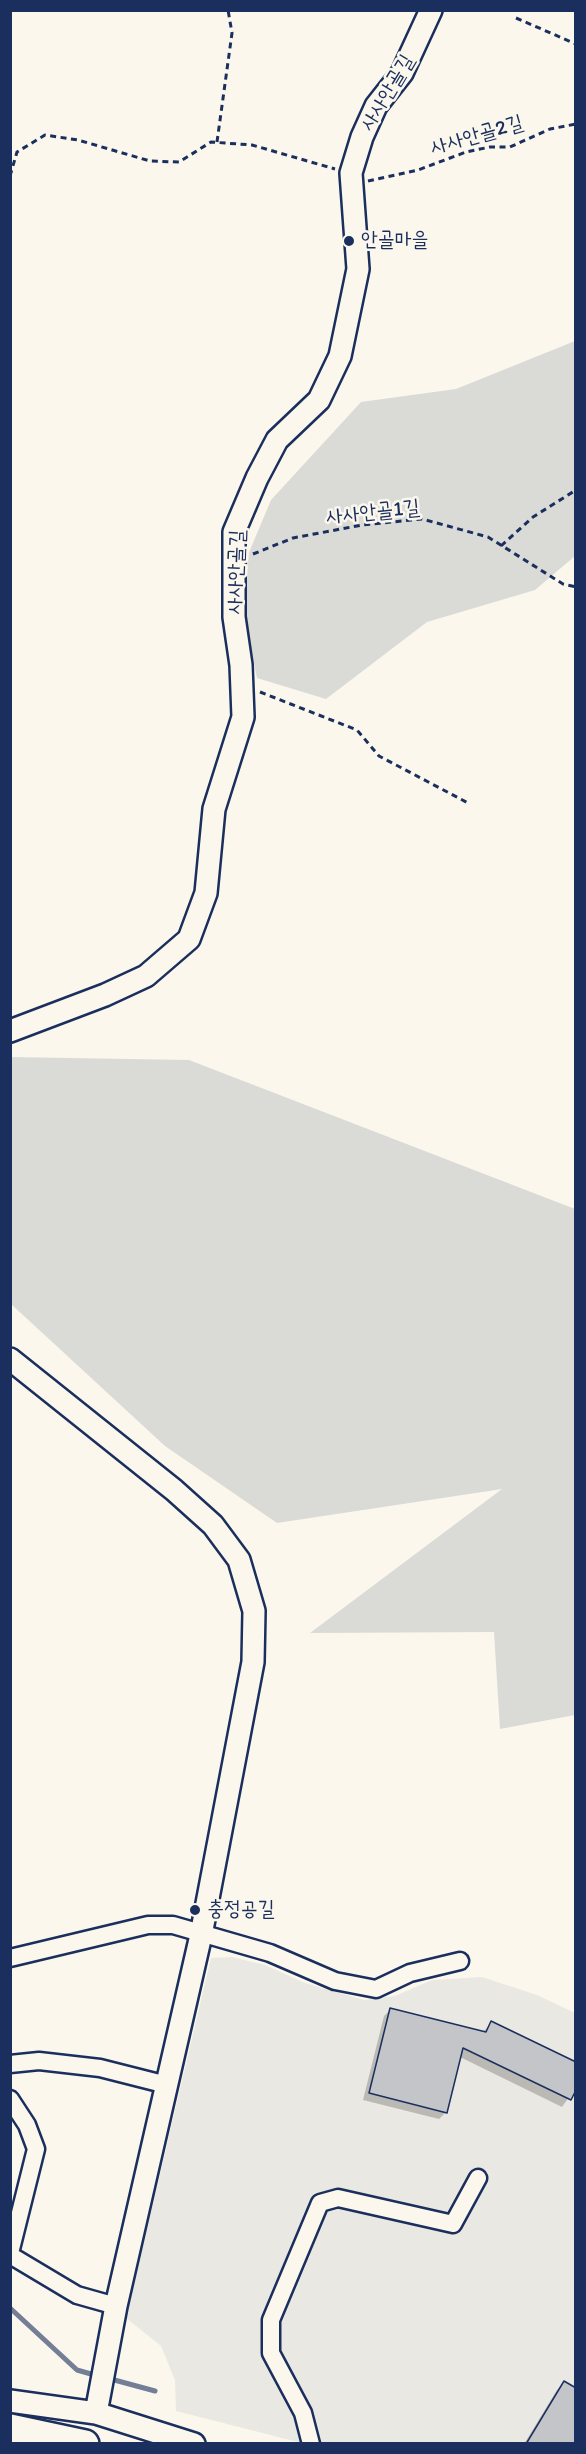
<!DOCTYPE html>
<html>
<head>
<meta charset="utf-8">
<style>
	body { margin:0 }
	#map { position:relative; width:586px; height:2454px; overflow:hidden; background:#fbf7ec; font-family:Itim,sans-serif }
	canvas { display:block }
	.frame { position:absolute; inset:0; border:12px solid #1b2f5e; pointer-events:none }
</style>
</head>
<body>
<div id="map">
<canvas width="586" height="2454"></canvas>
<div class="frame"></div>
</div>
<script>
const ctx = document.querySelector('canvas').getContext('2d');
ctx.lineJoin = 'round';
function fill(path, color) { ctx.fillStyle = color; ctx.fill(path, 'evenodd'); }
const toPath = rows => new Path2D(rows.map(r => 'M' + r).join(''));
function trace(path, color, width, dash) { ctx.strokeStyle = color; ctx.lineWidth = width; ctx.lineCap = dash ? 'butt' : 'round'; ctx.setLineDash(dash || []); ctx.stroke(path); }
function label(font, color, halo, rows, align = 'center') {
  ctx.font = font + ' Itim,"Poor Story",sans-serif'; ctx.lineWidth = 5; ctx.setLineDash([]); ctx.textBaseline = 'middle'; ctx.strokeStyle = halo; ctx.fillStyle = color; for (const [text, x, y, turn = 0] of rows) {
    ctx.save(); ctx.translate(x, y); ctx.rotate((+turn || 0) * Math.PI / 180); ctx.textAlign = isNaN(turn) ? turn : align; if (halo) ctx.strokeText(text, 0, 0); ctx.fillText(text, 0, 0); ctx.restore();
  }
}
fill(toPath([
	[232,1957,265,1965,305,1983,364,2000,395,1996,432,1980,482,1977,537,1995,575,2013,575,2443,302,2443,176,2411,175,2380,161,2346,126,2318,211,1958]
]), '#eae8e2');
fill(toPath([
	[575,341,575,556,535,590,427,622,326,699,257,678,237,581,271,500,361,402,456,389],
	[10,1057,189,1060,575,1209,575,1715,500,1729,494,1632,310,1633,502,1489,277,1523,165,1446,11,1304]
]), '#dadad7');
fill(toPath([
	[391,2009,483,2032,491,2023,576,2087,562,2107,460,2057,446,2112,439,2119,363,2100,384,2016],
	[564,2383,576,2444,524,2444,557,2390]
]), '#0003');
trace(toPath([
	[10,2308,77,2370,98,2376],
	[107,2378,155,2391]
]), '#747e96', 5);
const building = toPath([
	[390,2008,486,2032,491,2021,576,2062,576,2090,571,2100,463,2048,447,2113,369,2093,390,2008],
	[564,2381,576,2388,576,2444,526,2444,564,2381]
]);
fill(building, '#c3c5c9');
trace(building, '#1b2f5e', 1.5);
const minor = toPath([
	[10,1958,148,1925,173,1925,270,1953,335,1981,376,1989,410,1973,460,1961],
	[10,2064,39,2061,100,2068,167,2085],
	[10,2099,27,2125,36,2149,10,2253],
	[10,2255,77,2295,116,2306],
	[311,2444,303,2413,271,2353,271,2320,320,2203,338,2198,453,2224,478,2178]
]);
const tertiary = toPath([
	[10,1031,105,995,146,976,189,939,206,893,214,809,243,717,241,665,234,617,234,532,257,478,277,440,319,400,340,356,358,269,351,173,362,137,376,106,402,73,431,10],
	[10,1359,174,1490,213,1525,239,1560,254,1611,253,1662,201,1935,116,2306,96,2413],
	[10,2401,96,2413,194,2444]
]);
const trunk = toPath([
	[10,2428,85,2444]
]);
trace(minor, '#1b2f5e', 21);
trace(tertiary, '#1b2f5e', 26);
trace(trunk, '#1b2f5e', 32);
trace(toPath([
	[516,18,576,44],
	[217,142,232,33,228,10],
	[10,176,17,152,45,135,78,140,150,161,179,162,211,142,252,145,335,169],
	[368,181,418,170,466,152,490,147,510,147,550,129,576,124],
	[501,546,533,517,576,490],
	[253,554,293,538,362,525,422,519,488,537,563,584,576,587],
	[260,692,357,730,379,756,470,804]
]), '#1b2f5e', 3, [6, 4.5]);
trace(minor, '#fbf7ec', 16);
trace(tertiary, '#fbf7ec', 21);
trace(trunk, '#fbf7ec', 27);
for (const [x, y, r, color] of [
	[349,241,6,"#1b2f5e"],
	[195,1910,6,"#1b2f5e"]
]) { const dot = new Path2D(); dot.arc(x, y, r, 0, 2 * Math.PI); ctx.fillStyle = color; ctx.fill(dot); trace(dot, '#fbf7ec', 2); }
label('21px', '#1b2f5e', '#fbf7ec', [
	["사사안골길",388,93,-59],
	["사사안골2길",477,136,-16],
	["사사안골1길",373,513,-6],
	["사사안골길",237,572,-88]
]);
label('21px', '#1b2f5e', '#fbf7ec', [
	["안골마을",361,241],
	["충정공길",207,1910]
], 'left');
</script>
</body>
</html>
